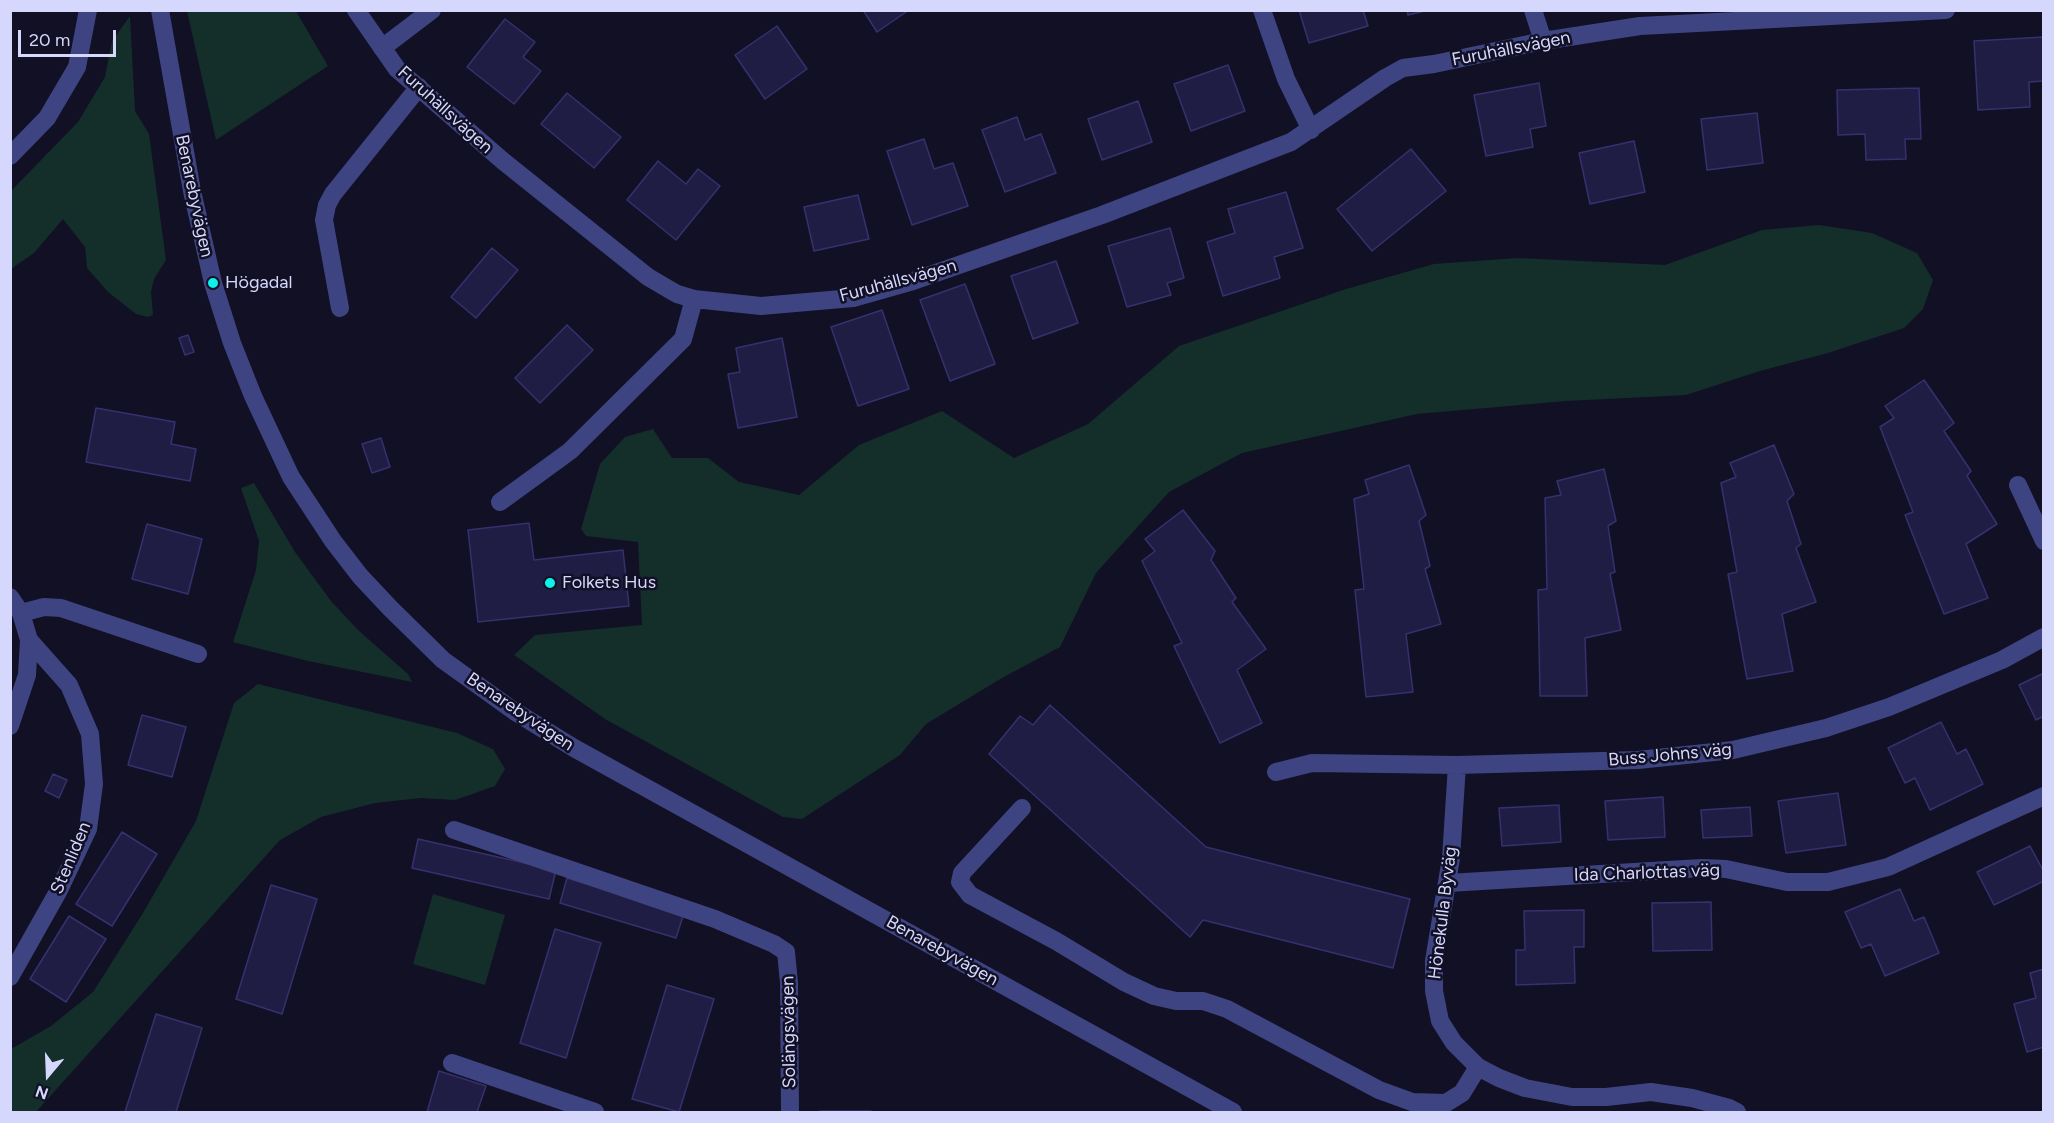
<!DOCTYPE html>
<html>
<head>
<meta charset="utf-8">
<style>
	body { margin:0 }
	#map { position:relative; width:2054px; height:1123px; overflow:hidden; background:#111025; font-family:Figtree,sans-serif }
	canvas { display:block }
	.frame { position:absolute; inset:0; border:12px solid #d6d7fd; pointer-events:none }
	.north { position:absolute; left:18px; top:1045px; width:60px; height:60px; -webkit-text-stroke:4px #111025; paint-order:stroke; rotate:199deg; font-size:16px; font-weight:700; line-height:24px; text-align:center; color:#d6d7fd }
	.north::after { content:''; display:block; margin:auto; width:21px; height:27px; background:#d6d7fd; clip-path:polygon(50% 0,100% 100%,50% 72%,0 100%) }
	.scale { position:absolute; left:18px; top:30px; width:98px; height:27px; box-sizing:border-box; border:3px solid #d6d7fd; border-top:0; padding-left:8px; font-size:18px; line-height:21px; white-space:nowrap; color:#d6d7fd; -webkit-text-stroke:4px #111025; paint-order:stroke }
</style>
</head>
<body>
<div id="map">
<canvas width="2054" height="1123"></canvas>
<div class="frame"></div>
<div class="north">N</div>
<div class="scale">20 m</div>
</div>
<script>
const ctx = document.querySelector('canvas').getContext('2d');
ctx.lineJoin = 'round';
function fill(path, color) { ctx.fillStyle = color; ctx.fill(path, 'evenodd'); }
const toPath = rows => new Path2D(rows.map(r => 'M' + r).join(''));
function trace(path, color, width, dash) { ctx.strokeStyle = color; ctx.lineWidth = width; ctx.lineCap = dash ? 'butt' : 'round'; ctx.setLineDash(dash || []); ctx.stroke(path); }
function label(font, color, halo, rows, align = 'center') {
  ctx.font = font + ' Figtree,sans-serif'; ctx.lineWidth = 5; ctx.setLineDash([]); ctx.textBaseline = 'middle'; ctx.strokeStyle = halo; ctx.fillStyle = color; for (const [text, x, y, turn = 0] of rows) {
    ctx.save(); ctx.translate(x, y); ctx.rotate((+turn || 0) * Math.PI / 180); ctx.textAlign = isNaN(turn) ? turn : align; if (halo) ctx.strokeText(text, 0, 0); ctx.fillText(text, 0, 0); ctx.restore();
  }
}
fill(toPath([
	[187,11,296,11,328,66,216,140],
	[130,16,135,111,149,134,166,260,154,279,151,292,153,315,148,317,136,314,108,292,87,268,85,247,63,219,34,253,11,269,11,191,78,122,105,77,112,41],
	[1819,225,1872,233,1917,253,1933,280,1923,309,1904,328,1828,353,1760,371,1686,395,1566,401,1417,414,1242,453,1169,492,1096,573,1060,647,1002,678,926,724,900,755,802,819,783,817,605,719,514,655,535,635,642,625,638,542,586,536,581,529,600,464,625,437,653,429,672,458,708,458,739,482,799,495,859,445,942,411,1014,458,1088,424,1179,346,1346,289,1434,264,1518,258,1665,265,1762,230],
	[254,483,295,552,331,601,358,630,408,674,412,682,308,661,233,642,256,570,259,541,241,488],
	[258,684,457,733,493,749,505,769,495,786,455,800,421,798,375,803,321,817,280,840,36,1112,11,1112,11,1049,51,1026,93,992,143,913,196,821,234,703],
	[433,894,505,915,485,985,413,964]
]), '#142e2a');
const building = toPath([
	[863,10,909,10,877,32,863,10],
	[1299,10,1363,10,1368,26,1309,43,1299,10],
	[1407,10,1429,10,1408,15,1407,10],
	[505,19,535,42,523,57,541,71,514,104,467,67,505,19],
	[777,26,807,69,765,99,735,55,777,26],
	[2044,37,2044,81,2029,82,2030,107,1978,110,1974,41,2044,37],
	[1228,65,1245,111,1191,131,1174,84,1228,65],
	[1539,83,1546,126,1530,129,1533,147,1486,156,1474,95,1539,83],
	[1919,88,1921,139,1905,139,1906,159,1866,160,1865,134,1838,135,1837,90,1919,88],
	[567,93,621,137,594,168,541,124,567,93],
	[1138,101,1152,142,1102,160,1088,119,1138,101],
	[1757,113,1763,163,1707,170,1701,119,1757,113],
	[1017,117,1025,140,1041,134,1056,173,1005,192,982,130,1017,117],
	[924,139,934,169,953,163,968,206,912,225,887,151,924,139],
	[1634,141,1645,192,1590,204,1579,153,1634,141],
	[1411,149,1446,191,1372,251,1337,209,1411,149],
	[658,161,686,184,698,169,720,186,676,240,627,200,658,161],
	[1286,192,1303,248,1274,257,1280,278,1223,296,1207,242,1235,233,1228,209,1286,192],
	[858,195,869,239,814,251,804,207,858,195],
	[1170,228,1184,278,1167,283,1171,295,1127,307,1108,246,1170,228],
	[492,248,518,270,476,318,451,297,492,248],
	[1056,261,1078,323,1033,339,1011,276,1056,261],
	[965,284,995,364,950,381,920,300,965,284],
	[882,310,909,389,858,406,831,327,882,310],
	[567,325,593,350,540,403,515,378,567,325],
	[188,335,194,352,185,355,179,338,188,335],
	[782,338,797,417,738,428,728,374,740,372,736,348,782,338],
	[1924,380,1954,423,1944,431,1971,471,1967,476,1997,524,1966,544,1988,598,1944,614,1905,515,1913,512,1880,427,1894,418,1885,406,1924,380],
	[96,408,175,422,171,444,196,449,190,481,86,462,96,408],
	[381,438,390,467,372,473,362,444,381,438],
	[1774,445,1794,494,1787,501,1801,544,1796,548,1816,602,1782,614,1793,671,1747,679,1728,574,1737,572,1721,483,1736,477,1730,463,1774,445],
	[1409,465,1426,515,1419,521,1430,566,1425,569,1441,624,1406,634,1413,692,1366,697,1355,590,1364,589,1354,499,1369,494,1365,480,1409,465],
	[1604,469,1616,521,1608,526,1615,572,1610,574,1621,630,1585,638,1587,696,1540,696,1538,590,1547,589,1545,498,1561,495,1557,481,1604,469],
	[1183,510,1215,551,1211,560,1236,598,1232,602,1266,649,1237,670,1262,723,1220,743,1174,646,1182,643,1142,561,1155,551,1145,539,1183,510],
	[529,523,534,560,623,550,629,606,478,622,468,530,529,523],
	[147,524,202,539,188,594,132,579,147,524],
	[2044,673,2044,716,2036,720,2019,685,2044,673],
	[1050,705,1206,847,1410,899,1393,968,1203,920,1190,937,989,754,1020,716,1033,725,1050,705],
	[142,715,186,727,172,777,128,765,142,715],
	[1941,722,1957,754,1966,749,1983,784,1930,810,1915,778,1905,783,1888,748,1941,722],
	[53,774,67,780,59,798,45,791,53,774],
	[1838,793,1846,845,1786,853,1778,801,1838,793],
	[1663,797,1665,837,1608,840,1605,801,1663,797],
	[1559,805,1561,842,1502,846,1499,808,1559,805],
	[1750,807,1752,836,1703,838,1701,810,1750,807],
	[122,832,157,854,112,926,76,904,122,832],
	[418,839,556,870,549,899,412,868,418,839],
	[2030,846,2044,872,2044,881,1994,905,1977,872,2030,846],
	[567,878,684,913,676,938,560,903,567,878],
	[271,885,317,899,282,1014,236,999,271,885],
	[1900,889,1914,921,1924,917,1939,953,1885,976,1871,944,1861,948,1845,912,1900,889],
	[1711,902,1712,950,1653,951,1652,903,1711,902],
	[1584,910,1584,947,1574,947,1575,983,1516,985,1516,950,1525,950,1524,911,1584,910],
	[69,916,106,939,66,1002,30,979,69,916],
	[555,929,601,943,566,1058,520,1043,555,929],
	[2044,969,2044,1047,2027,1052,2014,1004,2036,998,2030,973,2044,969],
	[667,985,714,999,679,1112,632,1099,667,985],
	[156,1014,202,1028,176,1112,125,1112,156,1014],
	[439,1071,486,1086,477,1112,427,1112,439,1071],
	[820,1111,871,1111,871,1112,820,1112,820,1111]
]);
fill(building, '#201d44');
trace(building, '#35316f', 1.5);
trace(toPath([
	[160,10,192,191,213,283,232,343,253,396,291,477,333,541,360,576,390,608,443,660,514,711,574,748,1233,1112],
	[356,10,397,69,503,161,648,277,677,294,694,299,761,306,853,298,913,281,1102,215,1291,142,1385,78,1403,68,1434,64,1543,41,1640,26,1946,10],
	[1262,10,1286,79,1311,130],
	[1533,10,1543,41],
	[382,48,432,10],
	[10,156,47,118,77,67,88,10],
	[340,308,324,220,327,205,333,194,419,87],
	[2018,485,2044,541],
	[500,502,570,451,683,339,694,299],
	[10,597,21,613,29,640,27,675,10,726],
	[21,613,44,607,61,608,198,654],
	[1457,765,1451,858,1434,961,1434,991,1440,1021,1454,1043,1478,1067,1499,1078,1525,1088,1572,1097,1606,1097,1651,1092,1692,1098,1729,1108,1737,1112],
	[1276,772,1312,763,1457,765,1638,760,1733,750,1826,728,1889,707,2002,660,2044,637],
	[1022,808,962,873,960,882,970,895,1056,941,1124,982,1154,996,1176,1001,1203,1001,1227,1009,1379,1090,1412,1102,1446,1103,1462,1093,1478,1067],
	[454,830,715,919,774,944,786,952,789,983,790,1112],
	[1448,883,1702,868,1726,869,1787,882,1828,882,1888,867,2044,796],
	[10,977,59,890,88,829,94,784,90,734,69,685,29,640],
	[452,1063,595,1112]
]), '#3e4481', 18);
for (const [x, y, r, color] of [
	[213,283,6,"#0ef1ea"],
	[550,583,6,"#0ef1ea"]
]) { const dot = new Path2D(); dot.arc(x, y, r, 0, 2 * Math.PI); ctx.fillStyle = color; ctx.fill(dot); trace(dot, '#111025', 2); }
label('18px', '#d6d7fd', '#111025', [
	["Furuhällsvägen",1511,49,-11],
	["Furuhällsvägen",445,110,42],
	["Benarebyvägen",194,196,78],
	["Furuhällsvägen",898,281,-15],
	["Benarebyvägen",520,712,34],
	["Buss Johns väg",1670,755,-5],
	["Stenliden",71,858,-67],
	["Ida Charlottas väg",1647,873,-2],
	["Hönekulla Byväg",1443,913,-83],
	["Benarebyvägen",942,951,29],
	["Solängsvägen",789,1032,-91]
]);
label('18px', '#d6d7fd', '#111025', [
	["Högadal",225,283],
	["Folkets Hus",562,583]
], 'left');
</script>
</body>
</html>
